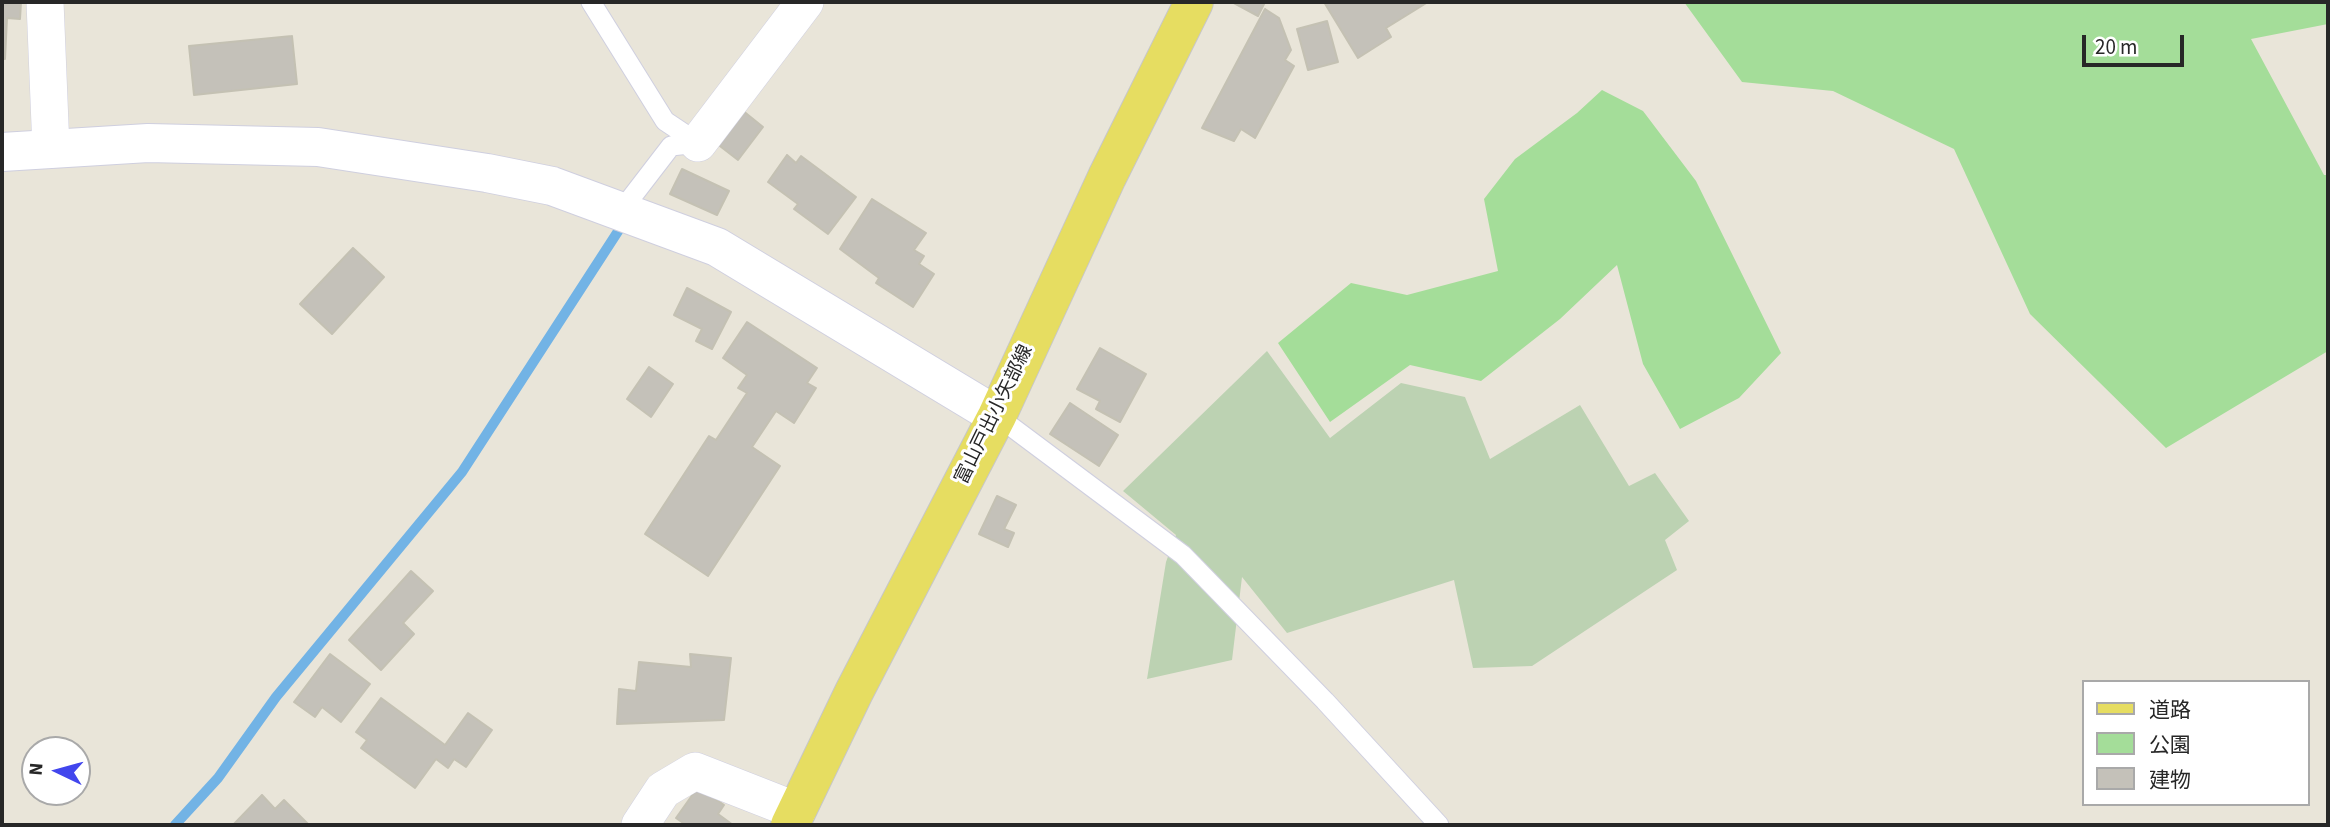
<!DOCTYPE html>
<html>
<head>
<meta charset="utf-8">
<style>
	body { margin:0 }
	#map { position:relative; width:2330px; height:827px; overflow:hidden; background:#e9e5d9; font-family:"Source Sans 3","Noto Sans JP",sans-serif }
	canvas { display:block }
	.frame { position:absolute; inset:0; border:4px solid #272727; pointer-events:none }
	.legend { position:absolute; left:2082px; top:680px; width:228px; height:126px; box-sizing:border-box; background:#fff; border:2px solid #a9a9a9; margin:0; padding:9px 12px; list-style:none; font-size:21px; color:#272727 }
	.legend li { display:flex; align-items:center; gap:14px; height:35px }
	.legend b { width:35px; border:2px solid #a9a9a9 }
	.north { position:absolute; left:21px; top:736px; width:70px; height:70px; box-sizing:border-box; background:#fff; border:2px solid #a9a9a9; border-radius:50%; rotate:275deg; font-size:19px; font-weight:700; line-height:28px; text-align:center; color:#272727 }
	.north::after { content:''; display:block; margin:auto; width:24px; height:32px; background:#4246ed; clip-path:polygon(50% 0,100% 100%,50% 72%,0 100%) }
	.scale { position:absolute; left:2082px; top:35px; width:102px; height:32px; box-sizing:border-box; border:4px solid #272727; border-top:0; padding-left:9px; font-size:21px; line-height:24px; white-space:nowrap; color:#272727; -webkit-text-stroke:5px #fff; paint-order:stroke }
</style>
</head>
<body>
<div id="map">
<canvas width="2330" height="827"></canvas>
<div class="frame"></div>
<ul class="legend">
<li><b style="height:9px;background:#e6dd61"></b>道路</li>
<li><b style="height:19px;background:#a4dd99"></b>公園</li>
<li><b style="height:19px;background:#c4c1b9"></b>建物</li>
</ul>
<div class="north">N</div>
<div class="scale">20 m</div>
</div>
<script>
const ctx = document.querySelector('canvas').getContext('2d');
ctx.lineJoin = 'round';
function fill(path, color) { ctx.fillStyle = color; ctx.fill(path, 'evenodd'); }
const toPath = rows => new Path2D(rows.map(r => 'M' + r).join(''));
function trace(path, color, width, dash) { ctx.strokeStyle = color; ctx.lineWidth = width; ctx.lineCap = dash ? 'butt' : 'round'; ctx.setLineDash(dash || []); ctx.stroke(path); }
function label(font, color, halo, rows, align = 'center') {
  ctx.font = font + ' "Source Sans 3","Noto Sans JP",sans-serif'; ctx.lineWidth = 6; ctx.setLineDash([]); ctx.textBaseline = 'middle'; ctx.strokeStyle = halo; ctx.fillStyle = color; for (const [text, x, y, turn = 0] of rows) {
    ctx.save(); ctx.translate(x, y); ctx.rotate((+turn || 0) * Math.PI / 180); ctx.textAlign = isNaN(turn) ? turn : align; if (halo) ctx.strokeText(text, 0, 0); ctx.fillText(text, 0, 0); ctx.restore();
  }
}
fill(toPath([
	[1684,2,2328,2,2328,24,2251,39,2324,175,2328,175,2328,351,2166,448,2030,314,1954,149,1833,91,1742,82],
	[1602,90,1643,111,1696,181,1781,353,1739,398,1680,429,1643,364,1617,265,1560,319,1481,381,1410,365,1330,422,1278,343,1351,283,1407,295,1498,271,1484,199,1515,159,1577,113]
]), '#a4dd99');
fill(toPath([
	[1267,351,1330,438,1401,383,1465,397,1490,459,1580,405,1629,486,1655,473,1689,521,1665,540,1677,570,1532,666,1473,668,1454,580,1287,633,1242,577,1232,660,1147,679,1166,562,1176,535,1123,491]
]), '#bcd2b2');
trace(toPath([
	[175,825,218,778,276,697,462,472,626,219]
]), '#72b3e5', 10);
const building = toPath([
	[2,2,21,2,20,19,7,18,5,59,2,59,2,2],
	[1232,2,1265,2,1258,16,1232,2],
	[1324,2,1428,2,1386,28,1391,37,1358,58,1324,2],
	[1265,9,1279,18,1291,50,1285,60,1294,66,1255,138,1241,129,1234,141,1202,128,1265,9],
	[1327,21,1338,62,1308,70,1297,29,1327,21],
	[292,36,297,84,194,95,189,46,292,36],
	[742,110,763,127,738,160,716,143,742,110],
	[787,155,796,163,801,156,856,197,828,234,794,209,798,204,768,182,787,155],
	[682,169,729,191,717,215,670,194,682,169],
	[872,199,926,233,914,250,924,256,919,264,934,274,913,307,876,283,879,278,840,249,872,199],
	[353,248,384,277,332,334,300,304,353,248],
	[687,288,731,312,712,349,696,341,702,329,674,315,687,288],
	[747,322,817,368,807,383,816,388,794,423,776,411,752,447,780,466,708,576,645,534,709,436,716,440,747,393,738,388,747,375,723,358,747,322],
	[1100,348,1146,374,1120,422,1096,409,1100,401,1077,389,1100,348],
	[649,367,673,384,651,417,627,399,649,367],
	[1070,403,1118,435,1099,466,1050,434,1070,403],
	[997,496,1016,505,1004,529,1014,533,1008,547,979,534,997,496],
	[411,571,433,591,403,623,414,634,381,670,349,640,411,571],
	[330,654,370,684,341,722,322,707,315,717,294,702,330,654],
	[690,654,731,658,724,720,617,724,619,689,636,691,639,662,691,667,690,654],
	[381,698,445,745,468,713,492,730,466,767,454,759,448,768,436,759,415,788,361,748,367,740,356,732,381,698],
	[698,787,724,805,718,814,733,825,686,825,676,818,698,787],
	[262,795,275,809,284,800,309,825,233,825,262,795]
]);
fill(building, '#c4c1b9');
trace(building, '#c4c1b3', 2);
const lane = toPath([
	[591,2,665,121,698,143,671,146,621,211],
	[997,416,1183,555,1325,701,1439,825]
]);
const street = toPath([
	[45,2,51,149],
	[698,143,805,2],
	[640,825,663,790,695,771,797,811]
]);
const secondary = toPath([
	[2,152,148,143,318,147,487,173,552,186,717,247,997,416]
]);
const primary = toPath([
	[790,825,854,692,997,416,1107,177,1194,2]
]);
trace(lane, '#cfcfdf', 21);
trace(street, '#cfcfdf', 38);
trace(secondary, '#cfcfdf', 40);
trace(primary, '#c7c7c7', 40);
trace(lane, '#fff', 19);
trace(street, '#fff', 37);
trace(secondary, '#fff', 38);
trace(primary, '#e6dd61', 38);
label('19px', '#272727', '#fff', [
	["富山戸出小矢部線",995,415,-64]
]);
</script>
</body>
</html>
